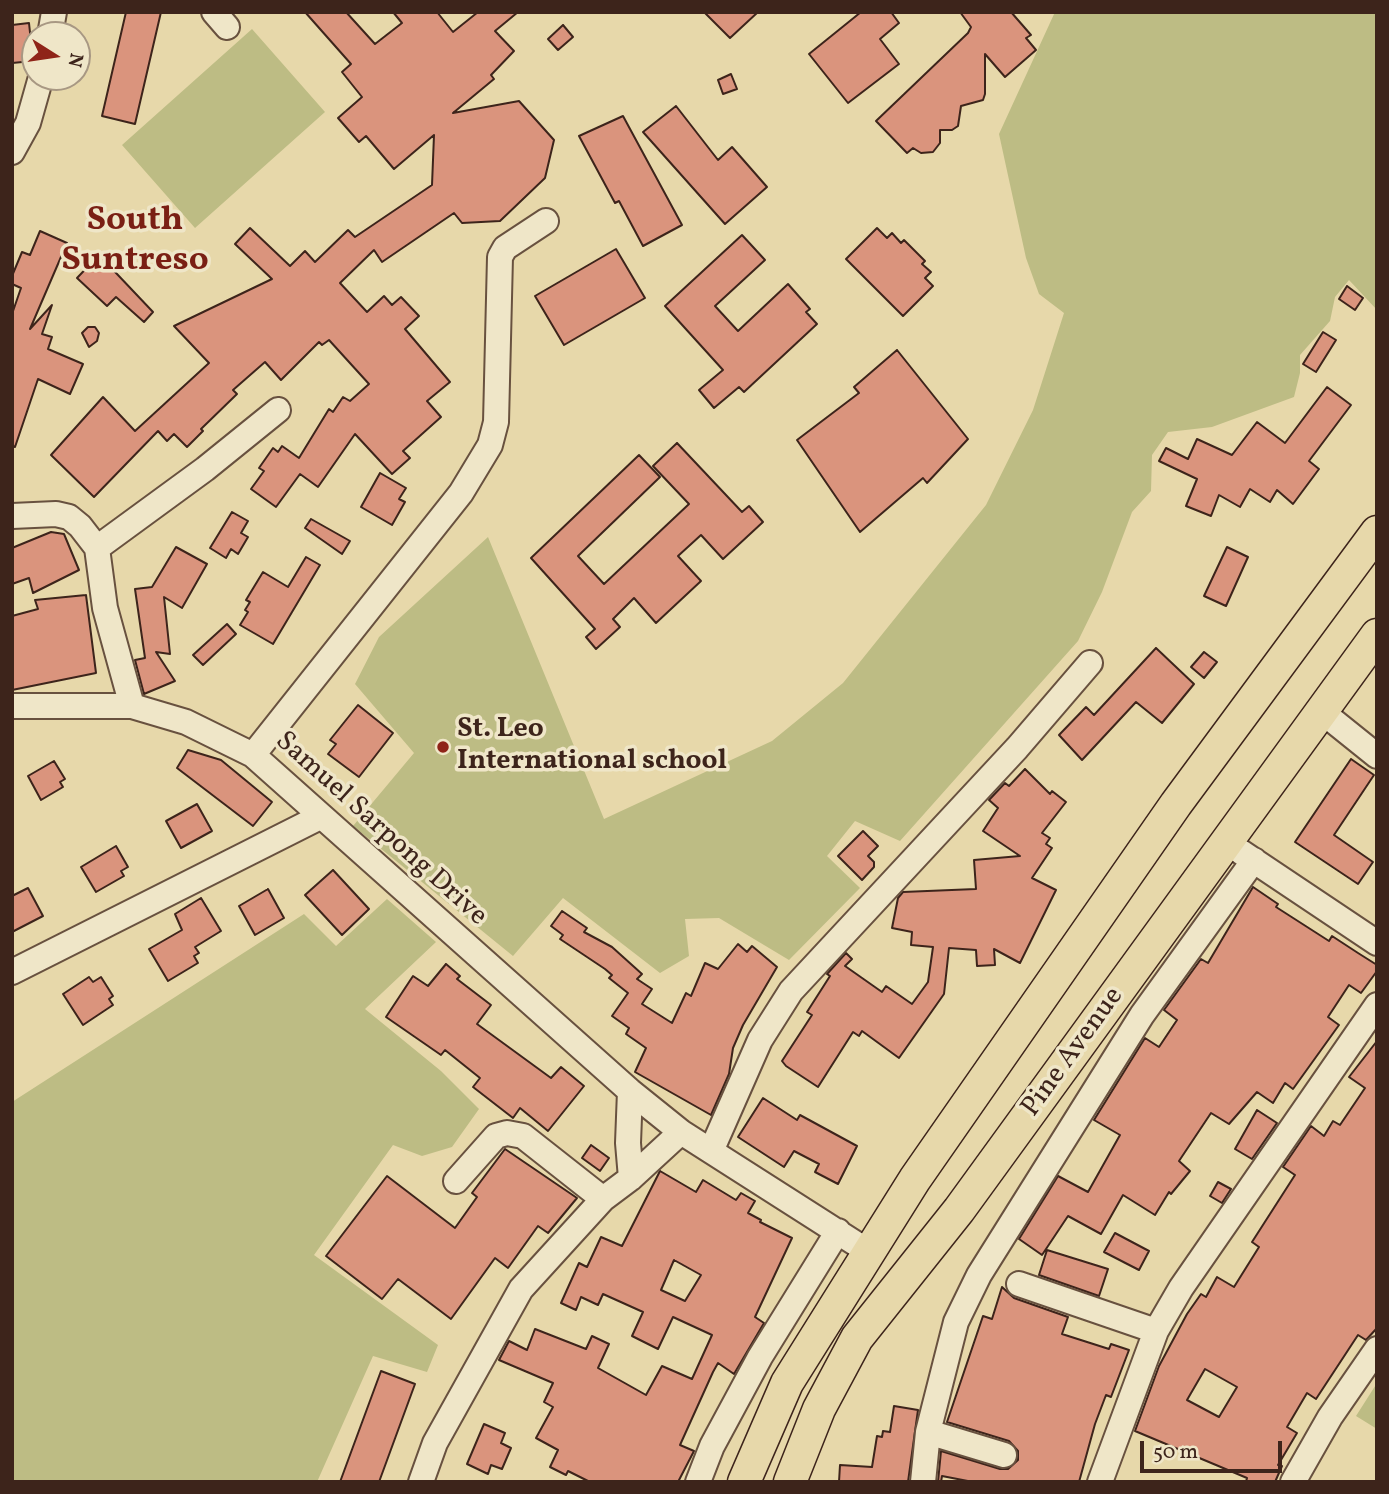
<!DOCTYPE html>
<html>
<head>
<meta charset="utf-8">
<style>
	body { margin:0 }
	#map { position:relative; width:1389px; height:1494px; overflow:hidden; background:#e7d8aa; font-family:Vollkorn,serif }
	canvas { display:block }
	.frame { position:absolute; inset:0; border:14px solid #3d241b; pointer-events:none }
	.north { position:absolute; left:21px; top:21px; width:70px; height:70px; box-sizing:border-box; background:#efe6c8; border:2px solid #a89883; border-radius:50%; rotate:102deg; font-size:19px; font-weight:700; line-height:28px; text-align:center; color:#3d241b }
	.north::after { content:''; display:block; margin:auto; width:24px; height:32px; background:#8f2418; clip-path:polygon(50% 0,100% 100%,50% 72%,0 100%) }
	.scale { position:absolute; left:1140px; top:1441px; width:142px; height:32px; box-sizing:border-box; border:4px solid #3d241b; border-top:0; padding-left:9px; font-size:21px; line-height:24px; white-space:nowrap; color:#3d241b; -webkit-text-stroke:5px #efe6c8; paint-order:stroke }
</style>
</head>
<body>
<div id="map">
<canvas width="1389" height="1494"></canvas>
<div class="frame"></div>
<div class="north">N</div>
<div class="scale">50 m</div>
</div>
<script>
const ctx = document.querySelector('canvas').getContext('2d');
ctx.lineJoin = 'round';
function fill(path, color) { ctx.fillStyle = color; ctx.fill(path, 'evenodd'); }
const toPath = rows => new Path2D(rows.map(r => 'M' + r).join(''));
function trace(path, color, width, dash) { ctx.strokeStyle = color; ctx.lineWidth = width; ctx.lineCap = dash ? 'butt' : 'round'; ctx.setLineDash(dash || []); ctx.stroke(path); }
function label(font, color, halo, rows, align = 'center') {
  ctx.font = font + ' Vollkorn,serif'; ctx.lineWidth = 7; ctx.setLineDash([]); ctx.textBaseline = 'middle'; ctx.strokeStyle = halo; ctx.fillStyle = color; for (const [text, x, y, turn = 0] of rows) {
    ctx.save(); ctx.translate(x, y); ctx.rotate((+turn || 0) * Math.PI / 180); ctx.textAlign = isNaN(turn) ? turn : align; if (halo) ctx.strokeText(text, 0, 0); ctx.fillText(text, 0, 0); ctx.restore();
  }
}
fill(toPath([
	[1055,12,1377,12,1377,310,1349,280,1335,297,1330,321,1300,355,1300,373,1294,397,1212,427,1168,432,1152,455,1151,491,1132,512,1102,592,1078,641,900,841,855,821,827,856,860,888,789,960,719,918,685,919,689,956,660,973,563,898,513,956,353,826,414,753,355,684,379,637,488,537,604,819,772,741,843,683,986,505,1033,410,1064,313,1039,294,1026,258,999,134],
	[252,29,325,112,195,228,122,145],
	[387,899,436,942,365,1009,441,1071,479,1109,452,1147,422,1156,393,1145,314,1255,438,1345,427,1372,373,1356,317,1482,12,1482,12,1102,304,914,336,946],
	[1377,1383,1377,1429,1356,1416]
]), '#bdbc84');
const building = toPath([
	[126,12,161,12,135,124,102,116,126,12],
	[305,12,346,12,375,44,402,23,393,12,437,12,453,32,478,12,518,12,495,31,514,51,491,75,494,79,453,113,519,101,554,140,545,178,500,221,462,223,454,213,382,262,374,250,340,283,367,312,384,296,392,305,401,297,419,316,405,329,450,382,427,401,441,417,403,451,410,458,392,474,355,434,318,487,300,474,276,507,251,489,264,471,259,468,273,448,278,452,282,446,299,458,329,409,333,412,343,397,350,401,369,384,329,340,322,345,319,342,281,380,265,362,233,390,237,394,201,429,203,431,187,447,174,434,167,441,158,431,94,497,51,455,103,397,135,431,209,363,174,326,272,279,235,244,250,228,290,266,305,251,315,262,348,230,355,237,432,185,434,135,394,169,366,136,359,142,338,118,362,97,342,72,351,64,305,12],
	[704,12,758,12,730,38,704,12],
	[861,12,891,12,899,23,880,39,899,64,848,103,809,54,861,12],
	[960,12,1011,12,1031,35,1026,38,1036,50,1005,77,985,54,985,94,983,100,961,106,958,126,952,130,940,130,940,143,933,152,921,153,913,148,907,153,876,121,968,33,971,27,960,12],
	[29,23,33,61,12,63,12,25,29,23],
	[563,25,573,37,558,50,548,39,563,25],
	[731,74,737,89,723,94,718,80,731,74],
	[676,106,718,160,732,147,767,187,725,224,643,132,676,106],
	[623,116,682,225,643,246,619,201,615,203,579,136,623,116],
	[877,228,887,238,892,233,901,243,904,240,925,261,922,264,931,272,925,278,933,286,903,316,846,259,877,228],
	[40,231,67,243,30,329,52,305,42,334,52,337,48,349,83,364,70,394,38,379,15,447,12,446,12,314,21,288,12,284,12,276,22,252,30,255,40,231],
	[742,235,765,260,715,306,738,331,788,284,810,309,806,312,817,324,744,392,739,387,714,408,699,390,723,370,665,306,742,235],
	[616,249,645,298,564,345,535,296,616,249],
	[99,255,153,312,144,322,116,297,107,306,77,278,99,255],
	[1347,286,1363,298,1355,310,1339,299,1347,286],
	[88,327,95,327,99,333,97,341,89,347,82,333,88,327],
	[1323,332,1336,340,1316,372,1303,364,1323,332],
	[897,350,968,439,927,483,923,478,860,532,797,440,859,393,854,387,897,350],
	[1327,387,1351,405,1309,461,1319,469,1293,504,1277,490,1270,502,1250,489,1240,507,1219,495,1211,516,1186,506,1197,479,1159,461,1166,448,1188,459,1197,439,1232,455,1257,422,1285,443,1327,387],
	[677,443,742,512,749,506,763,522,723,559,701,535,678,556,701,581,656,623,634,598,613,619,620,627,596,649,586,637,595,629,531,558,639,455,660,477,578,556,604,584,689,504,653,466,677,443],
	[380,473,406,488,399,499,405,502,392,525,361,507,380,473],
	[232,512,248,521,241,533,248,537,238,554,231,549,226,558,210,548,232,512],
	[311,519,350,541,342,554,305,528,311,519],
	[51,532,64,534,79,570,33,593,29,578,12,584,12,548,51,532],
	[176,547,207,564,182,608,164,597,170,654,156,652,175,681,144,694,135,660,145,658,135,589,152,587,176,547],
	[1227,547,1248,557,1226,606,1204,596,1227,547],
	[306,557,320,565,273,644,240,625,248,612,245,610,250,602,246,600,263,572,288,587,306,557],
	[86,595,96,673,12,690,12,616,38,609,35,600,86,595],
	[227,624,236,634,203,665,193,655,227,624],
	[1156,648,1194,684,1162,723,1136,702,1082,760,1059,735,1086,707,1094,715,1156,648],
	[1204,652,1217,662,1204,678,1191,667,1204,652],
	[358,705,393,733,359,777,328,754,336,744,330,740,358,705],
	[188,750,221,760,272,802,253,826,177,768,188,750],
	[1351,759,1374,775,1334,835,1373,862,1358,884,1295,842,1351,759],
	[54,761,65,779,60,782,63,787,41,800,28,776,54,761],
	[1025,769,1050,794,1052,791,1066,802,1042,833,1050,838,1046,844,1052,848,1032,878,1056,890,1020,963,994,949,995,965,977,966,976,950,949,948,944,994,899,1058,862,1031,859,1036,853,1032,818,1087,786,1066,782,1061,812,1015,807,1012,830,976,827,974,846,953,852,959,845,966,882,992,886,986,912,1004,928,982,933,947,911,945,912,932,892,928,898,898,903,892,976,889,974,860,1020,856,983,831,998,808,989,800,1005,783,1009,786,1025,769],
	[197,804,212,831,181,848,166,821,197,804],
	[863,831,878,846,868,856,874,862,874,867,862,880,838,856,863,831],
	[116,846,128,867,121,871,124,876,96,892,81,867,116,846],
	[333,870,369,909,342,935,305,895,333,870],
	[1253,887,1278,904,1276,907,1329,941,1332,936,1358,953,1377,965,1377,971,1361,993,1349,985,1328,1017,1339,1025,1293,1089,1285,1083,1273,1103,1257,1092,1229,1124,1211,1113,1179,1161,1190,1171,1171,1194,1169,1192,1155,1215,1123,1195,1101,1234,1068,1216,1042,1255,1019,1239,1058,1176,1088,1192,1120,1135,1094,1120,1145,1038,1159,1047,1177,1020,1164,1010,1201,959,1208,963,1253,887],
	[28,888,43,916,12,932,12,896,28,888],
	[268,889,284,918,255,935,239,906,268,889],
	[201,898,221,931,195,947,199,953,194,956,198,963,168,981,149,949,182,930,175,914,201,898],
	[562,911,587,928,584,932,612,947,642,974,637,979,652,989,642,1004,672,1023,686,993,691,996,705,963,718,969,738,944,747,952,752,946,777,967,743,1025,733,1048,729,1074,711,1115,635,1072,646,1048,626,1034,629,1028,612,1016,628,993,609,978,612,975,605,969,560,939,563,935,551,926,562,911],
	[446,964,460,976,457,979,491,1005,477,1024,551,1078,561,1067,584,1086,548,1131,520,1108,513,1118,473,1087,480,1078,445,1050,441,1055,386,1017,413,976,428,986,446,964],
	[89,977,93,982,101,977,113,996,109,999,113,1005,83,1025,63,994,89,977],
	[1377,1041,1377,1328,1366,1340,1358,1335,1316,1399,1307,1393,1287,1427,1297,1433,1278,1465,1282,1466,1275,1482,1246,1482,1247,1478,1135,1431,1159,1366,1187,1314,1201,1294,1206,1297,1217,1277,1234,1287,1259,1247,1252,1242,1295,1175,1283,1167,1311,1126,1324,1136,1333,1121,1340,1125,1365,1088,1349,1077,1377,1041],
	[1205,1369,1237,1387,1219,1417,1187,1400,1205,1369],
	[763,1098,797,1120,800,1115,857,1146,838,1184,815,1172,819,1164,794,1151,784,1167,738,1137,763,1098],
	[1257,1110,1277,1123,1252,1159,1235,1149,1257,1110],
	[591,1145,609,1158,600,1171,582,1158,591,1145],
	[505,1149,577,1198,548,1233,538,1226,508,1268,495,1258,451,1319,398,1279,382,1299,326,1256,387,1176,455,1228,477,1197,472,1193,505,1149],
	[660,1171,696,1192,703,1180,736,1200,741,1193,755,1201,748,1213,761,1220,760,1222,792,1238,755,1317,764,1323,734,1374,718,1363,713,1372,680,1445,694,1451,678,1482,590,1482,568,1471,566,1475,550,1467,558,1450,536,1438,553,1407,544,1402,553,1383,499,1360,509,1341,527,1350,535,1329,586,1349,592,1336,609,1344,598,1368,646,1395,662,1366,692,1379,712,1335,673,1317,658,1349,632,1336,643,1312,603,1294,598,1305,581,1297,576,1310,561,1303,579,1263,587,1267,601,1237,622,1246,660,1171],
	[674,1260,701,1275,685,1301,661,1290,674,1260],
	[1218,1182,1231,1189,1222,1203,1210,1196,1218,1182],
	[1115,1233,1149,1251,1139,1270,1104,1252,1115,1233],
	[1047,1250,1108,1269,1099,1296,1039,1275,1047,1250],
	[1002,1287,1014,1298,1068,1317,1062,1334,1109,1349,1111,1344,1129,1350,1111,1397,1106,1395,1095,1424,1079,1482,973,1482,942,1476,941,1482,938,1482,941,1451,1000,1469,1008,1469,1018,1460,1018,1451,1009,1441,947,1422,983,1316,992,1319,1002,1287],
	[381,1371,415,1384,379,1482,340,1482,381,1371],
	[894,1406,918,1410,908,1482,839,1482,840,1465,872,1467,877,1436,882,1437,883,1431,890,1432,894,1406],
	[484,1424,505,1433,501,1443,511,1448,502,1469,491,1465,488,1474,467,1464,484,1424]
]);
fill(building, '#da947d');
trace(building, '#3d241b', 2);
const minor = toPath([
	[214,12,227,27],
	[50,35,54,12],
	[12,152,28,123,41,77],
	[12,516,56,514,69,517,80,526,97,548,105,608,132,706],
	[97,548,205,469,278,410],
	[12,706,132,706,186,722,253,755,630,1091,681,1132,869,1252],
	[1321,711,1377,756],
	[253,755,461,493,490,445,496,422,500,257,505,248,546,221],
	[1241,852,1377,943],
	[12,972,320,817],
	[630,1091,628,1143,631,1178],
	[712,1149,760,1040,791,991,1017,748,1090,663],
	[456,1181,496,1136,507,1133,523,1136,603,1199],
	[1019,1284,1156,1331],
	[928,1432,1004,1455],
	[421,1482,435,1443,521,1289,603,1199,631,1178,681,1132],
	[698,1482,712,1446,760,1357,838,1231],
	[923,1482,928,1432,956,1322,979,1275,1142,1015,1254,860],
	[1100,1482,1156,1331,1181,1288,1377,1005],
	[1293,1482,1330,1417,1377,1349]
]);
const major = toPath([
	[744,1482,787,1383,915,1179,1176,804,1377,532],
	[790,1482,819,1409,857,1338,959,1210,1377,635]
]);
trace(minor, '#68513f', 28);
trace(major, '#3d241b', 35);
trace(minor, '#efe6c8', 24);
trace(major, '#e7d8aa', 32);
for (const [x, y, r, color] of [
	[443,747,7,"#8f2418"]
]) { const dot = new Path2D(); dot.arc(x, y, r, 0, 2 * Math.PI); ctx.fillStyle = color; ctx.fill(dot); trace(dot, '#efe6c8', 2.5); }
label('bold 28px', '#3d241b', '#efe6c8', [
	["St. Leo",457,731],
	["International school",457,763]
], 'left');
label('28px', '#3d241b', '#efe6c8', [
	["Samuel Sarpong Drive",380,830,42],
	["Pine Avenue",1074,1053,-54]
]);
label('bold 35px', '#7a1f14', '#efe6c8', [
	["South",135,223],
	["Suntreso",135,263]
]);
</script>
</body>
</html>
